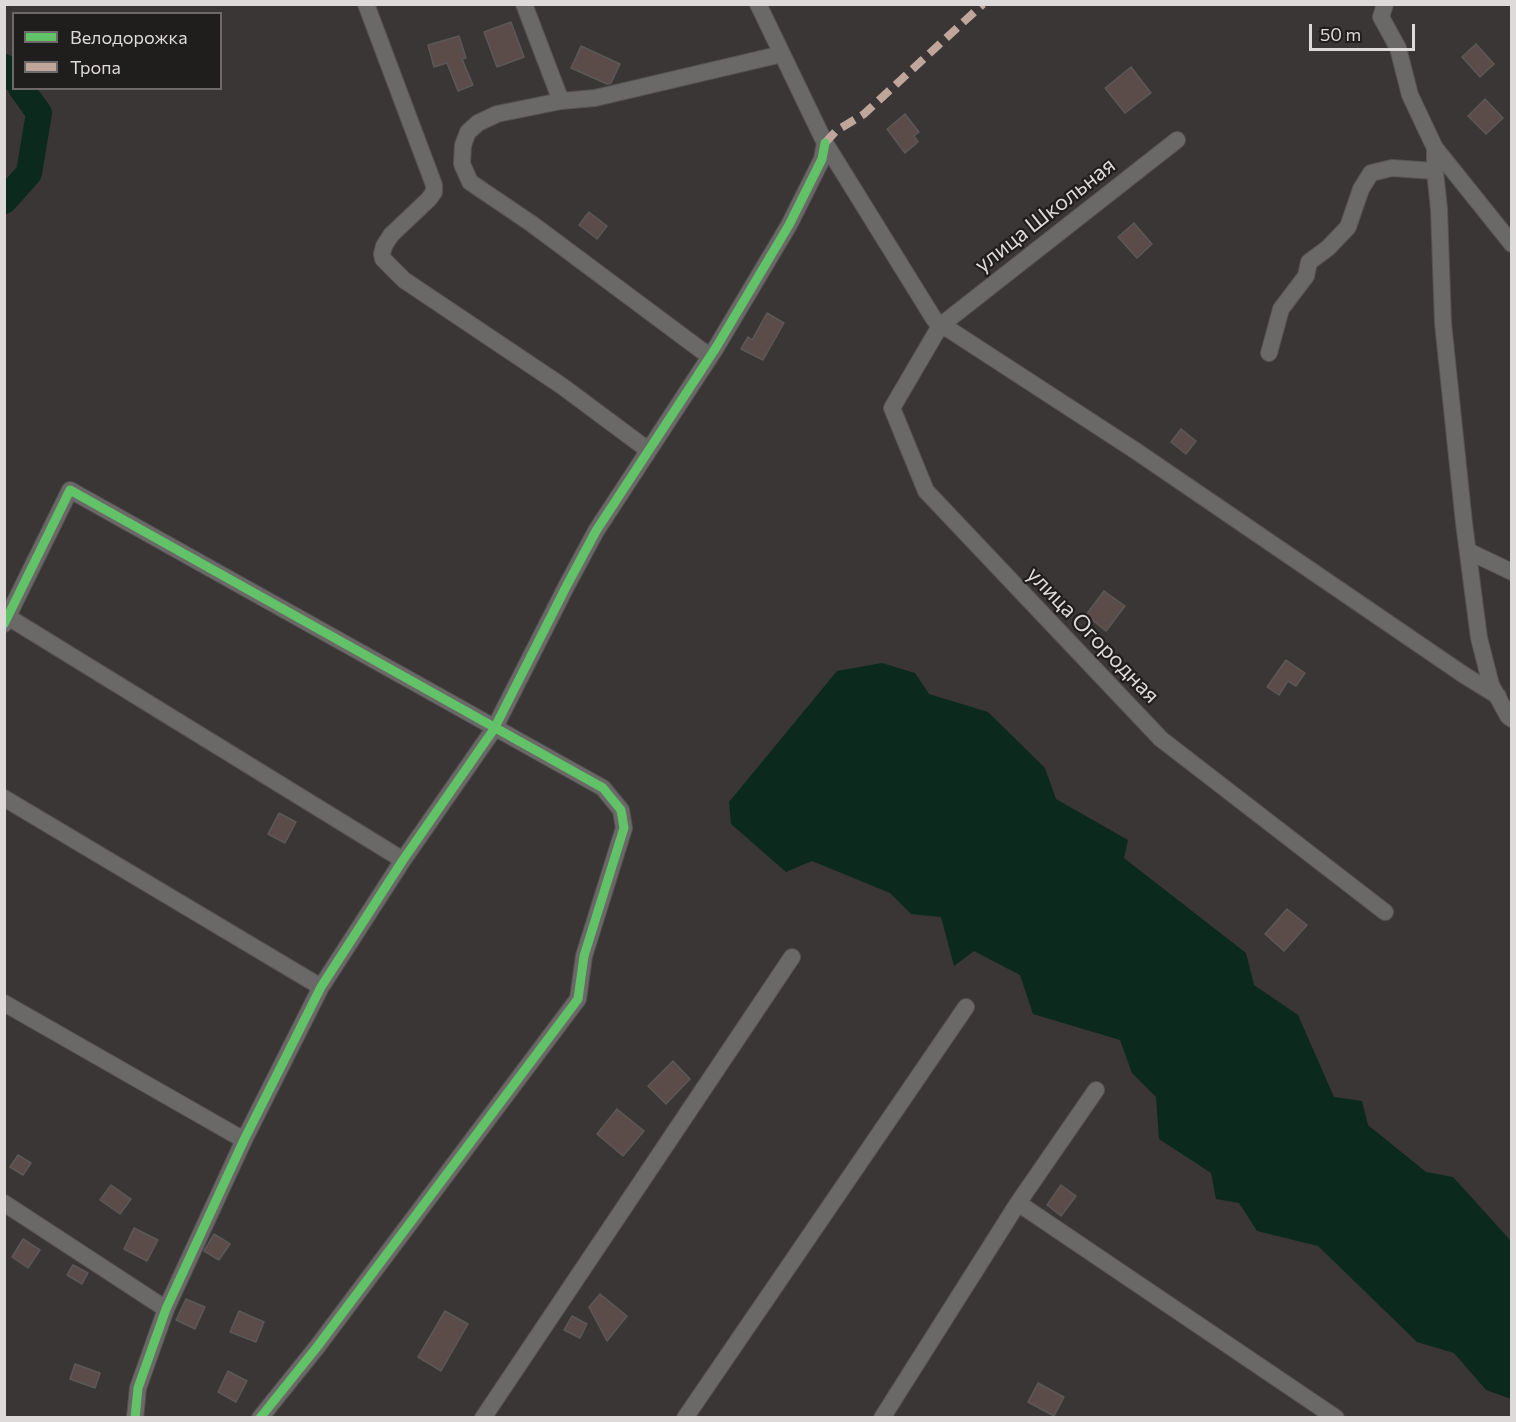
<!DOCTYPE html>
<html>
<head>
<meta charset="utf-8">
<style>
	body { margin:0 }
	#map { position:relative; width:1516px; height:1422px; overflow:hidden; background:#393635; font-family:Commissioner,sans-serif }
	canvas { display:block }
	.frame { position:absolute; inset:0; border:6px solid #dddad9; pointer-events:none }
	.legend { position:absolute; left:12px; top:12px; width:210px; height:78px; box-sizing:border-box; background:#201d1d; border:2px solid #6c6968; margin:0; padding:8px 10px; list-style:none; font-size:18px; color:#dddad9 }
	.legend li { display:flex; align-items:center; gap:12px; height:30px }
	.legend b { width:30px; border:2px solid #6c6968 }
	.scale { position:absolute; left:1309px; top:24px; width:106px; height:27px; box-sizing:border-box; border:3px solid #dddad9; border-top:0; padding-left:8px; font-size:18px; line-height:21px; white-space:nowrap; color:#dddad9; -webkit-text-stroke:4px #201d1d; paint-order:stroke }
</style>
</head>
<body>
<div id="map">
<canvas width="1516" height="1422"></canvas>
<div class="frame"></div>
<ul class="legend">
<li><b style="height:8px;background:#61c268"></b>Велодорожка</li>
<li><b style="height:8px;background:#c0a59a"></b>Тропа</li>
</ul>
<div class="scale">50 m</div>
</div>
<script>
const ctx = document.querySelector('canvas').getContext('2d');
ctx.lineJoin = 'round';
function fill(path, color) { ctx.fillStyle = color; ctx.fill(path, 'evenodd'); }
const toPath = rows => new Path2D(rows.map(r => 'M' + r).join(''));
function trace(path, color, width, dash) { ctx.strokeStyle = color; ctx.lineWidth = width; ctx.lineCap = dash ? 'butt' : 'round'; ctx.setLineDash(dash || []); ctx.stroke(path); }
function label(font, color, halo, rows, align = 'center') {
  ctx.font = font + ' Commissioner,sans-serif'; ctx.lineWidth = 4.5; ctx.setLineDash([]); ctx.textBaseline = 'middle'; ctx.strokeStyle = halo; ctx.fillStyle = color; for (const [text, x, y, turn = 0] of rows) {
    ctx.save(); ctx.translate(x, y); ctx.rotate((+turn || 0) * Math.PI / 180); ctx.textAlign = isNaN(turn) ? turn : align; if (halo) ctx.strokeText(text, 0, 0); ctx.fillText(text, 0, 0); ctx.restore();
  }
}
fill(toPath([
	[882,663,915,673,929,694,988,712,1045,768,1056,799,1128,840,1124,858,1246,953,1254,985,1298,1015,1334,1097,1362,1101,1368,1125,1426,1172,1453,1177,1511,1241,1511,1399,1486,1390,1454,1353,1417,1342,1318,1246,1257,1231,1239,1203,1216,1199,1211,1173,1159,1139,1156,1097,1132,1073,1120,1040,1033,1014,1020,975,974,951,954,966,941,917,911,914,890,893,812,861,786,872,731,824,729,802,837,671]
]), '#0c291d');
trace(toPath([
	[4,67,14,79],
	[4,201,29,173,39,113,21,88]
]), '#0c291d', 26);
const building = toPath([
	[511,22,524,57,497,67,484,32,511,22],
	[459,36,466,58,462,59,473,85,458,91,447,63,434,67,428,45,459,36],
	[1476,44,1494,64,1480,77,1462,57,1476,44],
	[581,46,620,64,611,83,607,84,571,68,581,46],
	[1131,67,1151,93,1125,113,1105,88,1131,67],
	[1485,99,1503,118,1486,134,1468,116,1485,99],
	[905,114,919,132,914,136,918,142,905,153,887,129,905,114],
	[589,212,607,226,597,239,579,225,589,212],
	[1134,223,1152,244,1137,258,1118,237,1134,223],
	[767,313,784,323,763,360,741,349,748,337,752,340,767,313],
	[1181,429,1196,441,1186,454,1171,442,1181,429],
	[1104,591,1125,606,1106,631,1086,615,1104,591],
	[1286,660,1305,673,1296,686,1288,681,1279,695,1267,687,1286,660],
	[279,813,296,822,285,843,268,834,279,813],
	[1287,909,1307,925,1284,951,1265,934,1287,909],
	[673,1061,690,1079,666,1104,648,1086,673,1061],
	[617,1109,644,1131,623,1156,597,1134,617,1109],
	[18,1155,31,1163,23,1175,10,1167,18,1155],
	[111,1185,131,1199,120,1214,100,1200,111,1185],
	[1061,1185,1076,1196,1061,1216,1047,1205,1061,1185],
	[134,1228,158,1240,147,1261,124,1249,134,1228],
	[214,1234,230,1244,219,1260,204,1251,214,1234],
	[23,1239,40,1250,28,1268,12,1257,23,1239],
	[73,1265,88,1273,82,1284,67,1275,73,1265],
	[600,1294,627,1316,607,1341,589,1307,600,1294],
	[186,1299,205,1307,195,1329,176,1320,186,1299],
	[239,1311,264,1322,256,1342,230,1332,239,1311],
	[445,1311,468,1324,441,1371,418,1357,445,1311],
	[572,1316,587,1324,580,1338,564,1330,572,1316],
	[75,1364,100,1373,95,1388,70,1379,75,1364],
	[228,1371,247,1381,236,1402,218,1392,228,1371],
	[1038,1383,1064,1397,1054,1416,1028,1402,1038,1383]
]);
fill(building, '#5b4c4a');
trace(building, '#5b5958', 1.5);
const minor = toPath([
	[366,4,434,185,434,192,429,199,391,235,384,246,382,254,383,259,404,280,562,386,648,450],
	[524,4,561,101],
	[758,4,825,143,934,319,940,326,950,330,1136,451,1464,675,1498,696],
	[1385,4,1381,17,1398,48,1410,95,1435,148,1512,244],
	[1177,140,940,326,892,408,926,491,1161,739,1385,912],
	[1435,148,1435,171,1439,209,1443,323,1464,523,1479,638,1491,685,1508,716,1512,719],
	[1269,353,1281,309,1306,276,1309,262,1328,248,1348,227,1361,189,1371,173,1392,168,1435,171],
	[709,356,532,224,470,182,462,164,463,145,468,132,478,123,497,114,561,101,595,98,782,54],
	[1468,551,1512,572],
	[8,617,403,860],
	[4,624,70,490,603,788,621,810,624,828,584,956,578,999,317,1347,260,1418],
	[4,798,321,987],
	[4,1003,244,1140],
	[4,1203,166,1309],
	[1018,1203,1336,1418],
	[135,1418,138,1388,166,1309,244,1140,321,987,403,860,494,729,567,585,596,531,717,346,789,225,822,159,825,143],
	[483,1418,792,957],
	[685,1418,966,1007],
	[882,1418,1018,1203,1096,1090]
]);
trace(minor, '#565352', 18);
trace(minor, '#6b6968', 16);
trace(toPath([
	[825,143,836,131,864,114,983,4]
]), '#c0a59a', 8, [15, 8]);
trace(toPath([
	[4,624,70,490,603,788,621,810,624,828,584,956,578,999,317,1347,260,1418],
	[135,1418,138,1388,166,1309,244,1140,321,987,403,860,494,729,567,585,596,531,717,346,789,225,822,159,825,143]
]), '#61c268', 9);
label('22px', '#dddad9', '#201d1d', [
	["улица Школьная",1045,215,-38],
	["улица Огородная",1093,635,46]
]);
</script>
</body>
</html>
